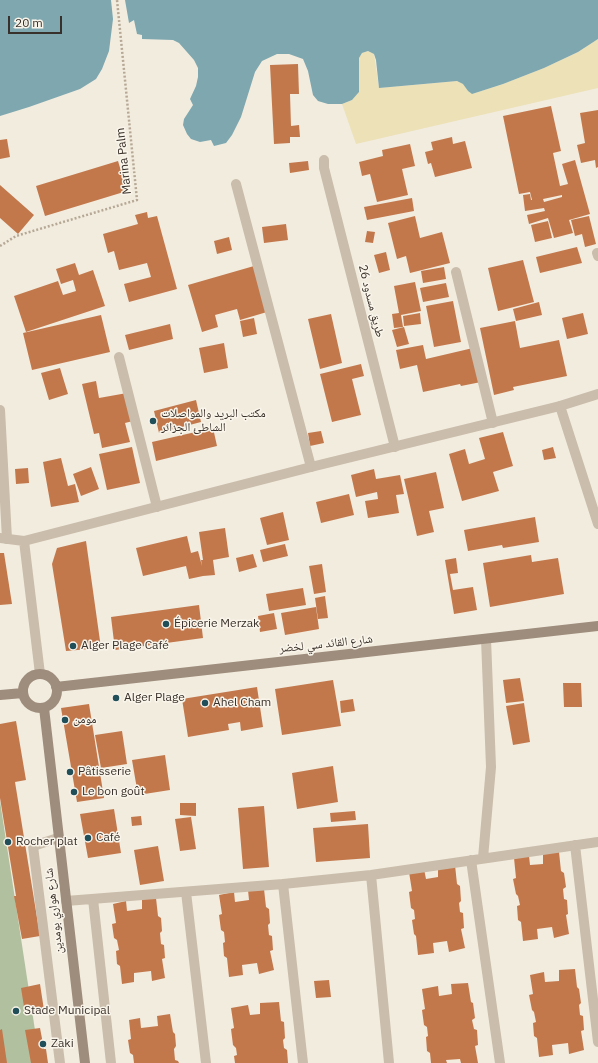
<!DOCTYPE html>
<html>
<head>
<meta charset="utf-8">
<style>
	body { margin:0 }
	#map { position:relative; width:598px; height:1063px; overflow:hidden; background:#f2ecdf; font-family:"IBM Plex Sans",sans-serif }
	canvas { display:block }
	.scale { position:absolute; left:8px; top:16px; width:54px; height:18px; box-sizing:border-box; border:2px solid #38302a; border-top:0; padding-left:5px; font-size:12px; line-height:14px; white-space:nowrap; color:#38302a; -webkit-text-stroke:3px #faf5eb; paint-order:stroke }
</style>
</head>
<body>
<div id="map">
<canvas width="598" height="1063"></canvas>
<div class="scale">20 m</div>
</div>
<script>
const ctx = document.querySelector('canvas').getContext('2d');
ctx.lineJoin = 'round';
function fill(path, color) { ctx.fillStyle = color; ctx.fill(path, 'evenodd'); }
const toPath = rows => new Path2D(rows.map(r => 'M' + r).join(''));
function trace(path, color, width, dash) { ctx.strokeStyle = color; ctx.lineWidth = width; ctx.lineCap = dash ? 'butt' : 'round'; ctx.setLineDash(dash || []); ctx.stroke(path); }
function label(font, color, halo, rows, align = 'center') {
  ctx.font = font + ' "IBM Plex Sans","Noto Naskh Arabic",sans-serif'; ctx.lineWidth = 3; ctx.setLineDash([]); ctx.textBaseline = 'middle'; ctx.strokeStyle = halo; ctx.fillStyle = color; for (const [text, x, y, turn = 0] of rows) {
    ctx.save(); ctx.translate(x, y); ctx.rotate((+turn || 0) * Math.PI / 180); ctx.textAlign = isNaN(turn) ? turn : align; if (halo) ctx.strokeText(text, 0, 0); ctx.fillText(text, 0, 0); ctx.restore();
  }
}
fill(toPath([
	[0,801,24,958,40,1063,0,1063]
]), '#b1c19f');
fill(toPath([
	[598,39,598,88,356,144,342,104,352,100,359,92,359,58,362,53,368,51,374,54,379,88,457,81,464,84,468,91,472,94,503,84,544,68,578,52]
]), '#ece1b7');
fill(toPath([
	[0,0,111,0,113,19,109,51,102,69,96,79,80,89,29,107,0,116],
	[125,0,598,0,598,39,578,52,544,68,503,84,472,94,468,91,463,84,457,81,379,88,376,60,374,54,368,51,362,53,359,58,359,92,352,100,342,104,328,104,318,101,313,95,308,71,303,59,289,54,277,54,262,61,255,72,241,117,232,135,226,143,214,146,211,140,200,142,191,139,187,134,183,125,184,119,193,105,190,99,196,86,198,77,198,68,194,60,179,43,173,40,142,39,142,35,137,34,134,20,129,23]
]), '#7ea7af');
fill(toPath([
	[298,64,299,94,290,94,291,126,299,125,300,137,290,137,290,143,274,144,270,65],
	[551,106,561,151,553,153,560,186,568,184,562,164,575,160,590,214,569,220,573,233,554,238,548,218,529,224,527,215,545,211,544,208,525,211,523,195,530,194,531,200,532,200,530,192,519,194,503,116],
	[562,195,562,197,544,202,543,199],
	[598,110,598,167,596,168,595,160,581,163,577,145,585,143,580,113],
	[452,137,453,144,465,141,472,168,435,177,431,163,428,164,425,152,433,150,431,142],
	[7,139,10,157,0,159,0,140],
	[410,144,415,166,402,169,408,195,377,202,370,174,362,176,359,162,383,156,382,150],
	[118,161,127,191,45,216,36,186],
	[308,161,309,170,290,173,289,163],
	[0,185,34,215,18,234,0,218],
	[412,198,414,211,367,220,364,207],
	[147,212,148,218,157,216,177,289,129,302,124,284,151,277,147,263,119,270,114,251,108,253,103,234,138,224,135,215],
	[415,216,420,238,442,232,450,263,410,273,406,256,397,259,388,223],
	[589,216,596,244,585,247,582,234,575,236,571,220],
	[548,221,552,238,535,242,531,225],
	[286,224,288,240,264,243,262,227],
	[367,231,375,232,373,243,365,242],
	[229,237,232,250,217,254,214,241],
	[577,247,582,263,540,273,536,257],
	[386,252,390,270,379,273,374,255],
	[523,260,534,302,498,311,488,268],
	[75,263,79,275,93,270,105,306,26,332,14,296,58,281,63,295,76,291,73,280,61,284,56,269],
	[254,266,267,312,240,320,237,309,215,315,218,327,202,332,188,285],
	[444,267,446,279,423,283,421,271],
	[415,282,421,311,401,315,403,327,394,328,392,314,399,313,394,286],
	[446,283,449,297,423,302,420,288],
	[453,301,461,342,434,347,426,306],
	[539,302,542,315,516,321,513,309],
	[420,313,421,324,404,326,403,316],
	[583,313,588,334,567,339,562,318],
	[331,314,342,363,320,369,308,319],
	[101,315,110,352,32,370,23,333],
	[254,318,257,334,243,337,240,321],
	[515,321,520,348,559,340,567,376,513,387,514,390,494,395,480,328],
	[170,324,173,339,129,350,125,335],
	[404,327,409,344,397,347,392,330],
	[224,343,228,368,204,373,199,348],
	[423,345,426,359,473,348,481,382,461,386,460,384,423,392,417,365,400,369,396,350],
	[361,364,364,376,352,379,361,415,332,422,320,374],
	[60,368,68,394,49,400,41,373],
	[96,381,99,398,127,393,133,421,125,423,130,442,102,448,99,433,94,434,82,384],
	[196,400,201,422,159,433,154,411],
	[213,428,217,446,156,461,152,442],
	[321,431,324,443,310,446,308,433],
	[503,432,513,466,493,472,499,491,462,501,449,454,465,449,469,464,485,459,479,438],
	[132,447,140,483,107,490,99,454],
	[553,447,556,458,544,460,542,450],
	[61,458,68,486,75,484,79,502,51,507,43,462],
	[91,467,99,489,81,496,73,474],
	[28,468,29,483,16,484,15,469],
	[374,469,376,479,400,475,404,494,396,495,399,513,368,518,365,501,378,499,377,492,356,497,351,475],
	[436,472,444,508,429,511,434,532,417,536,404,479],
	[349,494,354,515,321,523,316,502],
	[283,512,289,540,267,545,260,518],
	[535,517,539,542,503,548,502,545,468,551,464,530],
	[225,528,229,557,213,560,215,575,203,576,189,579,186,566,143,576,136,548,187,536,191,553,198,551,202,566,201,560,203,560,199,532],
	[86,541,101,648,66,651,52,564,57,548],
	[285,544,288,556,263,562,260,550],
	[0,553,4,553,12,604,0,605],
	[253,554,257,567,239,572,236,558],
	[531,555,532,562,558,558,564,594,490,607,483,563],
	[456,558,458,573,450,574,453,590,473,587,477,610,454,614,445,560],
	[322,564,326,592,314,594,309,566],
	[303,588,306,605,269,611,266,594],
	[325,596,328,618,318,619,315,598],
	[199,605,203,638,115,650,111,617],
	[316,607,319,629,285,635,281,613],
	[274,613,277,629,260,632,258,616],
	[520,678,524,701,506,703,503,680],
	[333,680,341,726,282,735,275,689],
	[563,683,581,683,582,707,564,707],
	[257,687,263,727,241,731,240,722,228,724,229,730,188,737,182,699],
	[353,699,355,711,341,713,340,701],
	[524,703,530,742,513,745,506,706],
	[89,704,104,798,77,802,61,708],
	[16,721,26,780,15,782,40,936,22,939,14,896,16,896,0,798,0,724],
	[122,731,127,764,101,768,95,735],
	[165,755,170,790,138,795,132,760],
	[333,766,338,802,297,809,292,773],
	[180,803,196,803,196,816,180,815],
	[264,806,269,867,243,869,238,808],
	[114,809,121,853,88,858,80,814],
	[355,811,356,820,331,822,330,813],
	[141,816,142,825,132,826,131,817],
	[191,817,196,849,180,851,175,819],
	[368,824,370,858,316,862,313,828],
	[158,846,164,881,140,885,134,850],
	[559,852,561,871,564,873,566,887,563,889,564,899,567,900,568,914,566,915,569,934,554,938,552,927,537,929,538,939,523,941,521,922,518,920,517,906,520,905,518,896,516,894,513,879,516,878,514,858,529,856,530,865,543,864,543,854],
	[455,865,457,884,460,886,461,901,459,903,460,912,463,913,464,928,461,929,465,948,449,952,447,941,433,943,434,953,418,955,416,936,414,934,412,920,415,919,414,910,411,908,409,892,412,891,409,872,424,869,426,879,438,877,438,867],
	[264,889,266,907,269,909,270,923,268,925,269,935,272,936,273,950,270,951,274,970,259,974,257,963,242,965,243,975,229,977,227,958,224,956,223,943,225,942,224,932,221,930,219,915,222,914,219,895,234,892,235,902,249,900,248,890],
	[156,898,158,916,161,918,162,931,160,933,161,944,164,945,165,958,162,959,165,978,152,981,151,971,134,973,134,982,122,984,120,966,117,964,116,951,119,950,117,940,114,938,112,924,116,923,113,904,126,901,127,911,142,909,142,899],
	[575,969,577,987,579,989,581,1003,579,1005,580,1015,583,1016,584,1030,581,1031,584,1050,569,1054,568,1043,552,1045,553,1055,539,1057,537,1038,534,1036,533,1023,536,1022,534,1012,532,1010,529,995,533,994,530,975,544,972,545,982,559,981,559,970],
	[329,980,331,997,316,998,314,981],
	[468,983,471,1002,473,1003,475,1018,472,1020,474,1029,477,1030,478,1045,475,1046,478,1063,461,1063,460,1059,446,1060,447,1063,431,1063,430,1053,427,1051,426,1037,428,1036,427,1027,424,1025,422,1010,425,1009,422,989,438,986,439,996,452,994,451,984],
	[40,984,44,1010,25,1013,21,988],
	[279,1002,281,1021,284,1022,285,1038,283,1040,284,1048,287,1050,288,1063,235,1063,234,1056,237,1055,236,1048,233,1045,231,1029,234,1028,231,1008,248,1005,250,1015,260,1014,260,1003],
	[170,1014,173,1032,175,1034,176,1046,174,1049,175,1060,178,1061,179,1063,134,1063,133,1055,130,1053,128,1040,131,1039,129,1020,140,1018,141,1028,158,1026,157,1016],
	[40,1028,44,1049,46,1049,48,1063,31,1063,25,1030],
	[2,1029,7,1063,0,1063,0,1030]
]), '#c3784c');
trace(toPath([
	[0,246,16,236,137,200,117,0]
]), '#b6a895', 2.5, [2, 2]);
trace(toPath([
	[324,160,324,168,395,447],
	[236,184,311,467],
	[597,253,598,256],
	[456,272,493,423],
	[119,357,157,507],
	[560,406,598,524],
	[0,410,7,539],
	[58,838,33,846,60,1063],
	[575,845,598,1042],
	[483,858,491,767,486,639],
	[471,860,500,1063],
	[371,875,389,1063],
	[283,884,303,1063],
	[186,892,206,1063],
	[93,899,111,1063],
	[66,901,283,884,371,875,598,842]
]), '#cabdab', 10);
trace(toPath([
	[0,538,24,541,311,467,560,406,598,394],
	[24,541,40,674]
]), '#cabdab', 10);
trace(toPath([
	'23 691a17 17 0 1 1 34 0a17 17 0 1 1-34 0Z',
	[56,687,598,626],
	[0,695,23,693],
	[44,708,85,1063]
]), '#9e8d7c', 10);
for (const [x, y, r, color] of [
	[153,421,4,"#204e59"],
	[166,624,4,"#204e59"],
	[73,646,4,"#204e59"],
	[116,698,4,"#204e59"],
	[205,703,4,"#204e59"],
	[65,720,4,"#204e59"],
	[70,772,4,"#204e59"],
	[74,792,4,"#204e59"],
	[88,838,4,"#204e59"],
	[8,842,4,"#204e59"],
	[16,1011,4,"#204e59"],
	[43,1044,4,"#204e59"]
]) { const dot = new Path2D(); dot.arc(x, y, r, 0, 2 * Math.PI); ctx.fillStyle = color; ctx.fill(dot); trace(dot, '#faf5eb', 1.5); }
label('12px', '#38302a', '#faf5eb', [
	["Marina Palm",124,161,-96],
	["طريق مسدود 26",371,301,76],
	["شارع القائد سي لخضر",326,644,-6],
	["شارع هواري بومدين",54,911,-97]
]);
label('12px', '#38302a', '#faf5eb', [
	["مكتب البريد والمواصلات",161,414],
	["الشاطئ الجزائر",161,428],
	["Épicerie Merzak",174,624],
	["Alger Plage Café",81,646],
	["Alger Plage",124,698],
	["Ahel Cham",213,703],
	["مومن",73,720],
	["Pâtisserie",78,772],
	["Le bon goût",82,792],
	["Café",96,838],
	["Rocher plat",16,842],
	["Stade Municipal",24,1011],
	["Zaki",51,1044]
], 'left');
</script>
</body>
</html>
